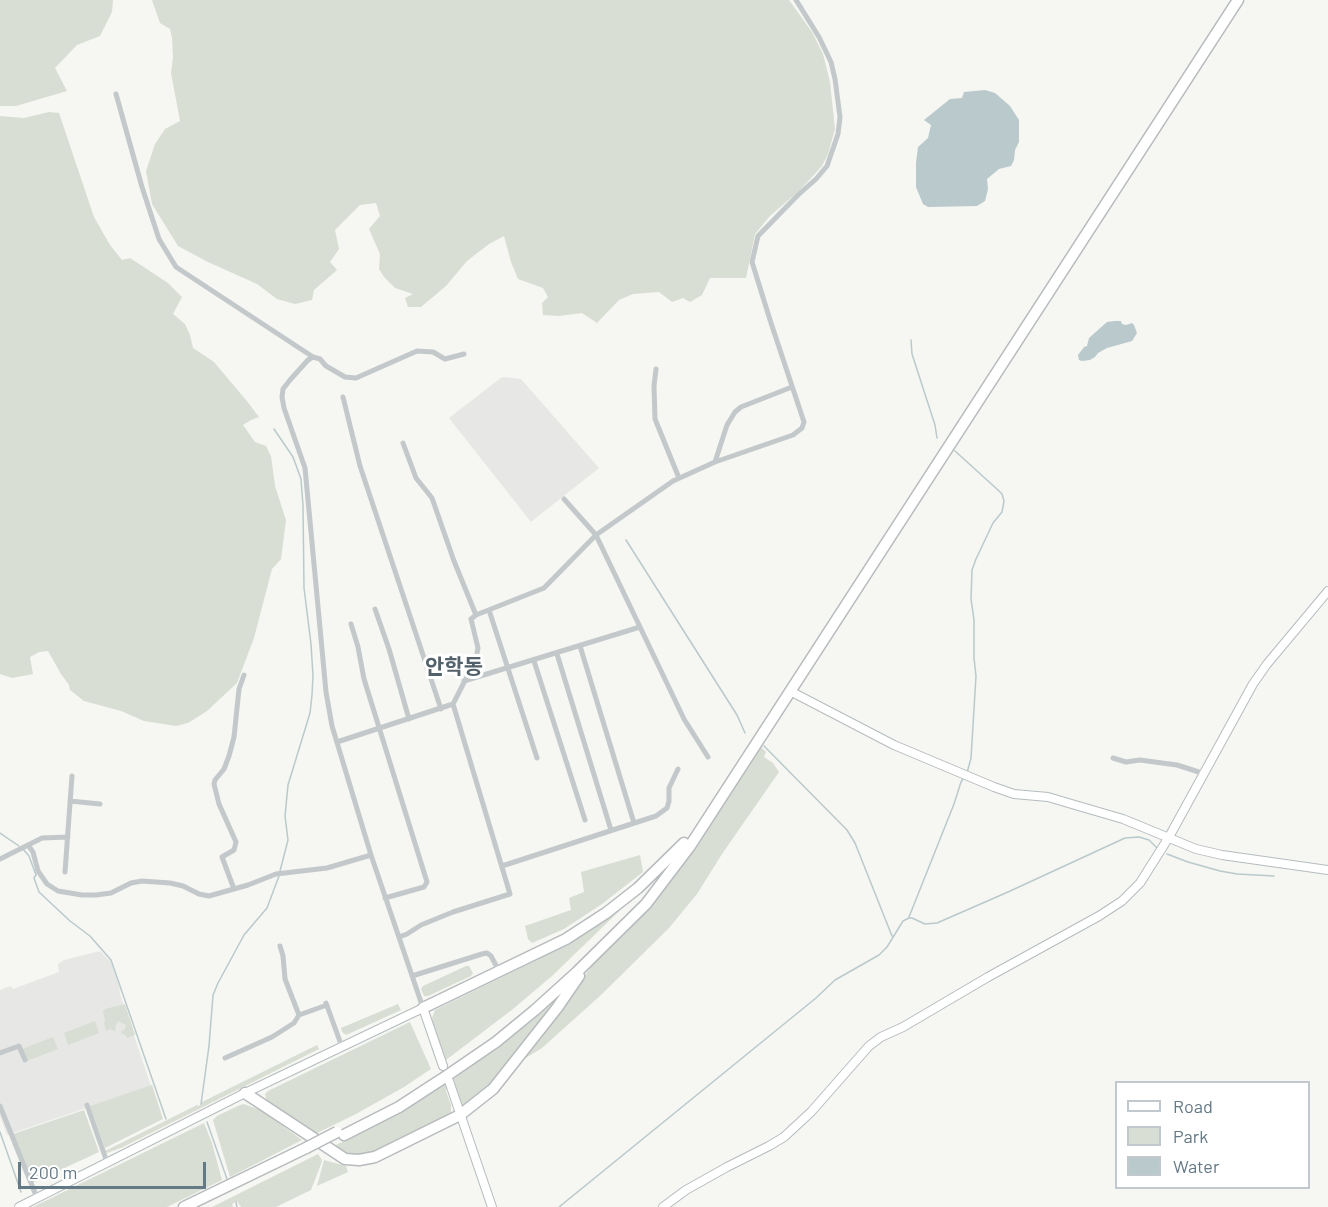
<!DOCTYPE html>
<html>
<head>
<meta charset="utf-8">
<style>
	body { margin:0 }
	#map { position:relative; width:1328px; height:1207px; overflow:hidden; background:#f6f6f2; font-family:Barlow,sans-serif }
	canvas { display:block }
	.legend { position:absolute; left:1115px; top:1081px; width:195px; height:108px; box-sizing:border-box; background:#fff; border:2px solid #c1c9ce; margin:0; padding:8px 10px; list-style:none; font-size:18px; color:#637985 }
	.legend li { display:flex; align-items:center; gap:12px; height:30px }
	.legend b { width:30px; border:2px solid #c1c9ce }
	.scale { position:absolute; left:18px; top:1162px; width:188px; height:27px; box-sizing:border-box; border:3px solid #637985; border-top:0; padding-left:8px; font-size:18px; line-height:21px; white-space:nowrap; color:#637985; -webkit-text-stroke:4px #fff; paint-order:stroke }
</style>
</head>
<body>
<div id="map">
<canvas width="1328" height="1207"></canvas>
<ul class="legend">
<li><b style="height:8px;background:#fff"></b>Road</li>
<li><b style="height:16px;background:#d8ded3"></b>Park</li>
<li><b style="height:16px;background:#bac9cc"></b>Water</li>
</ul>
<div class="scale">200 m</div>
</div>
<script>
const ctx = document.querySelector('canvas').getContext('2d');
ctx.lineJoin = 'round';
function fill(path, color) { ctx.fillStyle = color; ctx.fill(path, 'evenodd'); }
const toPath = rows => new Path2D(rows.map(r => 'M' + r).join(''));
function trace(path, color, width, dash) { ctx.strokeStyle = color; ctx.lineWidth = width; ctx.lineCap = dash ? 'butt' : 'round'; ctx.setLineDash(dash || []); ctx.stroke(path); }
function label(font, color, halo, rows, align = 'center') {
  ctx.font = font + ' Barlow,"Noto Sans KR",sans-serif'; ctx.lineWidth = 6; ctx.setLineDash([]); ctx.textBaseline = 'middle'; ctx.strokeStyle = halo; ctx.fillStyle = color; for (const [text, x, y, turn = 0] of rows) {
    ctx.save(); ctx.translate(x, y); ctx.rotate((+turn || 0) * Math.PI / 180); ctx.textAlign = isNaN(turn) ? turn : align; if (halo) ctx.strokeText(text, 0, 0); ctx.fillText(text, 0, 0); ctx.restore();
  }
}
fill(toPath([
	[502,377,521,379,599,468,531,522,449,418],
	[100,951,111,962,119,986,120,994,151,1086,7,1135,0,1116,0,990,11,986,13,989,59,972,58,964,64,960]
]), '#e7e7e6');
fill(toPath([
	[0,0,113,0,112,12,100,36,77,45,55,68,67,91,16,106,0,106],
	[152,0,789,0,812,32,823,54,830,82,835,129,828,154,822,166,800,190,770,216,755,234,746,278,710,278,702,295,690,302,683,298,672,302,659,292,633,294,619,300,597,323,582,313,559,316,543,315,542,303,548,297,543,288,518,279,511,262,504,236,489,244,467,261,446,286,421,307,408,307,405,298,413,294,395,288,384,277,379,269,380,254,369,229,380,216,376,203,360,205,335,230,339,249,330,262,337,270,314,290,312,300,295,304,277,299,257,284,208,262,178,246,152,204,146,171,155,144,165,129,180,121,171,73,173,57,172,38,170,29,160,23],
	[49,112,59,113,94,217,110,245,122,260,130,258,168,283,182,297,173,314,185,324,190,335,193,348,214,362,246,400,259,417,251,420,243,425,255,442,266,446,271,456,275,486,286,520,281,559,272,569,254,638,237,683,207,711,188,723,176,726,144,721,121,711,84,701,70,690,69,685,61,674,48,651,39,652,30,657,33,674,12,678,0,674,0,116,24,118],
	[759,745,766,752,764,757,773,763,779,772,722,854,697,894,669,928,601,995,542,1048,516,1064,599,957,628,927],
	[640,855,643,872,602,904,564,929,532,943,528,939,525,926,571,910,569,898,584,892,581,872],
	[640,891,552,976,513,1009,446,1060,433,1025,432,1018,435,1010,541,958,607,919,606,918],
	[466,966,469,966,473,973,471,976,428,996,424,996,421,989,423,986],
	[572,984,491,1084,462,1107,451,1081,532,1021],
	[125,1004,135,1035,127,1038,125,1035,121,1033,122,1030,124,1031,126,1025,118,1021,115,1027,116,1028,115,1031,110,1029,106,1031,104,1024,105,1021,103,1012,105,1009],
	[398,1004,401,1010,346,1035,342,1032,341,1028],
	[95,1021,99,1033,68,1045,64,1033],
	[410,1022,431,1069,404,1087,356,1114,315,1134,267,1102,265,1094,268,1091],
	[53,1037,58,1049,27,1061,22,1049],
	[317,1045,319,1049,123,1147,107,1153,105,1151,197,1105,199,1106,202,1102],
	[447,1083,446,1091,451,1105,451,1112,449,1115,367,1155,357,1156,346,1154,339,1151,336,1145,388,1119],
	[152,1085,163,1119,105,1148,90,1106],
	[244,1104,262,1111,302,1140,230,1177,213,1120,217,1116,240,1105],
	[84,1110,99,1152,32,1183,13,1134],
	[204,1123,212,1143,222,1180,167,1207,33,1207],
	[318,1154,322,1160,321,1164,311,1190,276,1207,241,1207,237,1201,232,1204,233,1207,212,1207],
	[324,1160,346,1166,348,1172,317,1186]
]), '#d8ded3');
fill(toPath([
	[985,90,995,93,1010,106,1019,120,1019,142,1015,150,1014,160,1011,166,999,169,987,179,988,189,985,201,977,206,928,207,923,204,916,187,916,163,918,147,928,138,931,125,924,120,950,99,962,98,964,92],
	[1115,321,1121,321,1122,324,1126,325,1132,323,1134,325,1137,333,1132,341,1107,348,1098,353,1095,357,1090,360,1082,361,1079,360,1078,355,1084,347,1087,346,1089,338,1107,322]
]), '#bac9cc');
trace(toPath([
	[911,340,912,354,935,425,937,438],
	[274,429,293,457,301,479,303,506,304,588,311,644,313,676,312,695,310,713,288,785,285,816,288,840,280,871],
	[955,451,998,490,1002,494,1004,501,1002,512,993,523,976,559,972,570,971,599,974,620,974,658,976,676,971,758,967,773],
	[626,540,737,715,745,733],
	[764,746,847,830,855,843,892,936],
	[0,833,19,846],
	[23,849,29,856,36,875,34,878,39,892,70,921,90,936,111,960,166,1119],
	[1167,854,1188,862,1220,871,1237,874,1274,876],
	[909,917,954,804,961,782,964,777],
	[201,1104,209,1046,213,995,218,983,244,935,267,908,279,876],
	[207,1122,227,1179],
	[0,1132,21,1192],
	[236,1202,237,1207],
	[559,1207,816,998,835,980,879,955,887,947,903,921,909,918,912,918,925,924,937,923,1008,892,1125,838,1139,837,1149,840,1157,848]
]), '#bac9cc', 1.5);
const secondary = toPath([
	[790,691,894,745,994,787,1014,794,1048,797,1075,805,1123,819,1196,849,1222,855,1328,870],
	[449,1081,492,1207],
	[19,1207,245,1093,423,1008,443,1066],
	[663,1207,686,1190,727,1167,769,1146,784,1137,811,1112,869,1046,881,1037,903,1027,988,977,1099,916,1122,901,1140,883,1169,837,1253,684,1267,664,1328,591]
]);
const highway = toPath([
	[423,1008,566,939,606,913,638,888,684,843],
	[245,1093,345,1159,359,1160,375,1157,460,1115,493,1089,557,1008,579,976],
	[344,1135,399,1107,442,1079,496,1042,535,1010,577,972,646,904,690,846,1238,0],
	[184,1207,306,1148]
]);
trace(secondary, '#b5bcbf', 10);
trace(highway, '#b7bbbe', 13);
trace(toPath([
	[116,94,142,187,159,239,176,267,313,357],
	[656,369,654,386,655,419,679,478],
	[343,397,360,466,441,709],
	[403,443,416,478,432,498,454,561,476,615],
	[715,462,727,425,735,412,741,407,792,387],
	[564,499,596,535,684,719,708,757],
	[375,609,389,649,409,719],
	[489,610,537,758],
	[351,624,358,647,364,679,427,882,424,887,385,898],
	[580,646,634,823],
	[557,654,611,830],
	[534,661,585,820],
	[464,681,640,627],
	[337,742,453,704,476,659,478,648,471,619,476,615,544,588,596,535,673,481,715,462,793,435,802,428,804,422,771,323,752,262,758,236,798,195,816,179,827,166,838,134,840,117,835,79,831,62,819,37,796,0],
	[1113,758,1126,762,1140,760,1177,765,1205,774],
	[70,801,100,804],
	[28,845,33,852,38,871,47,884,58,891,82,895,96,895,111,893,131,883,142,881,170,883,183,886,199,894,209,896,248,885,276,874,327,868,371,855],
	[0,859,42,838,68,837],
	[502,866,656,816,667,808,669,801,669,788,678,769],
	[65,872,72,776],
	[234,889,222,857,234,850,236,842,219,804,214,784,215,780,224,769,229,756,234,737,239,689,244,675],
	[399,937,407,934,421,925,453,912,510,894,453,704],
	[280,946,283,956,285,979,299,1015],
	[412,976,482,954,487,953,491,956,499,971],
	[326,1003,342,1047],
	[423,1008,371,855,332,726,326,692,305,468,284,408,282,397,283,389,290,380,308,360,313,357,320,359,326,366,345,377,356,378,417,351,433,352,445,359,464,354],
	[0,1053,19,1046,25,1060],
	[225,1058,272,1037,294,1023,299,1015,327,1005],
	[87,1105,107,1162],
	[0,1106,37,1198]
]), '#c3c8ca', 5);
trace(secondary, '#fff', 8);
trace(highway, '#fff', 10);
const highwayBridge = toPath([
	[306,1148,337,1132]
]);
trace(highwayBridge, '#b7bbbe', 13, []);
trace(highwayBridge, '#fff', 10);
label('bold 21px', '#52616a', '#fff', [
	["안학동",454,667]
]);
</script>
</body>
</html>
